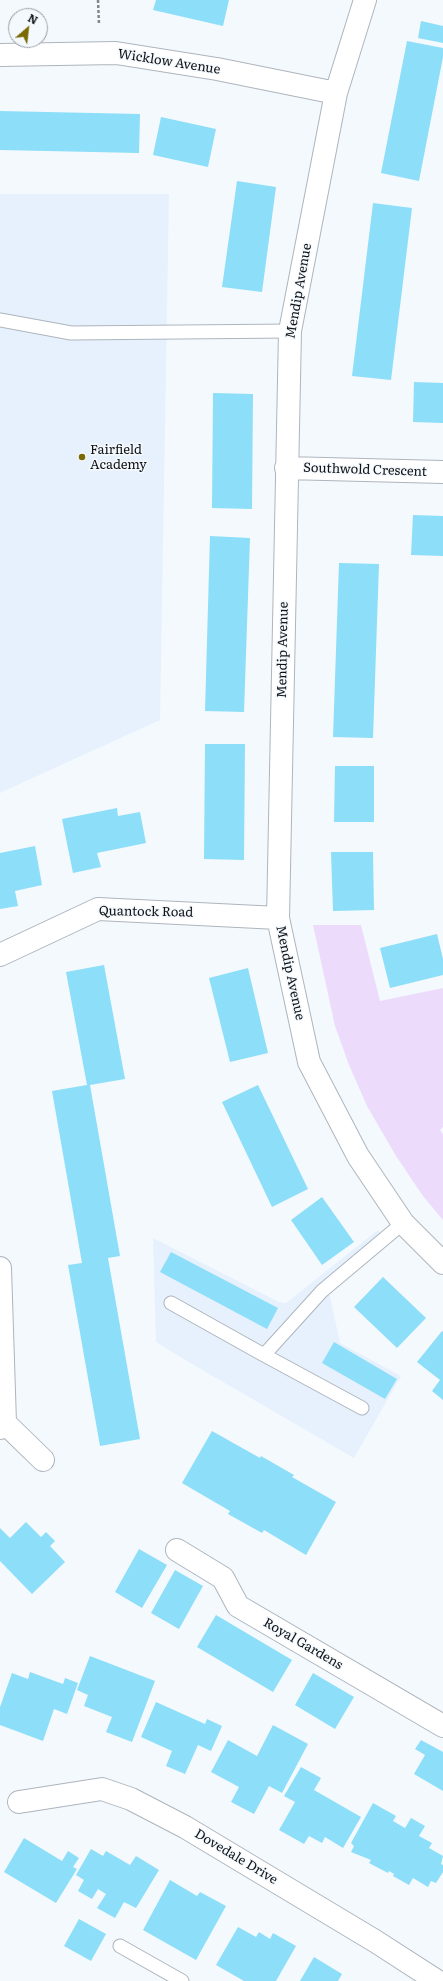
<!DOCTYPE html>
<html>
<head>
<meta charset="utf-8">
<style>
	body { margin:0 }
	#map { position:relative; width:443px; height:1981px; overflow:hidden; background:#f4f9fe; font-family:Literata,serif }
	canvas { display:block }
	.north { position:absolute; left:8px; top:8px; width:40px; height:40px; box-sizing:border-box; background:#f4f9fe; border:1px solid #999da1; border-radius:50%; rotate:28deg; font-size:11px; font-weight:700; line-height:16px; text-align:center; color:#101316 }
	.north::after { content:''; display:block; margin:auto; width:14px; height:18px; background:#7a6a01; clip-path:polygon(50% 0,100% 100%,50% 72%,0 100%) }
</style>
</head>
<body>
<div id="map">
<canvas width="443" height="1981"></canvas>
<div class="north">N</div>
</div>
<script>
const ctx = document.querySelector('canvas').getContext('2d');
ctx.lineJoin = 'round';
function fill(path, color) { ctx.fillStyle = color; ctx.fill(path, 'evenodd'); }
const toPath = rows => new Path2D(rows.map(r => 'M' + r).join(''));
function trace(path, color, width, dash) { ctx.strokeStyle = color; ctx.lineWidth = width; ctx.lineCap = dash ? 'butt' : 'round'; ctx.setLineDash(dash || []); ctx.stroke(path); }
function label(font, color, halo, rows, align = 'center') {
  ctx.font = font + ' Literata,serif'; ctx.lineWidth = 3; ctx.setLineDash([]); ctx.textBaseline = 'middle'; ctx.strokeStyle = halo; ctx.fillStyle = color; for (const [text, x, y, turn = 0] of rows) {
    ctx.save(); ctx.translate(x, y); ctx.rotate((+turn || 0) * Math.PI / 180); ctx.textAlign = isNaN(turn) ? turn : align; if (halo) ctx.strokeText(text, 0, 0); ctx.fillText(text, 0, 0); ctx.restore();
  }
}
fill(toPath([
	[0,194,169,194,160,720,0,793],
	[378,1230,389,1242,329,1292,340,1343,401,1376,354,1458,192,1364,156,1342,153,1238,279,1302,286,1303]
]), '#e6f1fd');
fill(toPath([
	[313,925,361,925,380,1001,443,988,443,1127,440,1130,443,1134,443,1220,423,1196,396,1156,367,1106,349,1065,335,1026]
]), '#eddbfb');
fill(toPath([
	[156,0,229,0,223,26,153,10],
	[421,21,443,26,443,43,418,38],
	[407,41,443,48,443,57,419,181,381,173],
	[0,111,140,114,139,153,0,150],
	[161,117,216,129,208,167,153,155],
	[237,181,276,187,262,292,222,287],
	[373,203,412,208,391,380,352,376],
	[414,382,443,383,443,423,413,422],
	[213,393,253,394,252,509,212,508],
	[413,515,443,516,443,556,411,555],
	[210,536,250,538,244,712,205,711],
	[339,563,379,564,373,738,333,737],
	[205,744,245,744,244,860,204,859],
	[335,766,374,766,374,822,334,822],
	[117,808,118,816,140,812,146,843,97,853,101,867,73,873,62,819],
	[35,846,42,885,15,891,18,906,0,909,0,853],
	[331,852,373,852,374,910,333,911],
	[437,934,443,959,443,975,390,988,380,948],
	[104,965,125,1079,90,1085,120,1256,108,1258,140,1439,100,1446,68,1265,82,1263,52,1091,87,1085,66,972],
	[248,968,268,1053,230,1062,209,978],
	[258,1085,308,1189,272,1207,222,1102],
	[322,1197,354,1242,322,1265,291,1220],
	[171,1252,278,1308,267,1329,160,1272],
	[383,1277,426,1318,397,1348,354,1307],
	[442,1331,443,1332,443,1400,432,1391,440,1380,417,1362],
	[334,1342,397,1379,385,1399,322,1363],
	[212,1431,260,1458,261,1456,294,1475,292,1477,336,1502,306,1555,264,1530,262,1533,228,1514,230,1511,182,1483],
	[26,1522,41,1537,46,1532,55,1541,50,1546,65,1562,32,1594,0,1561,0,1528,10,1538],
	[139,1549,167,1565,142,1608,115,1592],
	[175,1570,203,1586,179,1629,151,1613],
	[216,1615,292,1660,273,1692,197,1647],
	[90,1656,155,1681,132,1742,106,1732,112,1717,84,1706,88,1695,77,1690],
	[30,1672,63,1684,65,1678,78,1683,67,1714,54,1709,43,1741,0,1725,0,1707,12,1673,28,1679],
	[313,1673,354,1697,335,1729,295,1705],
	[156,1702,205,1724,207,1719,222,1726,211,1751,198,1745,185,1774,166,1766,172,1751,141,1737],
	[273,1725,308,1744,282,1793,269,1786,254,1814,231,1802,239,1787,211,1772,228,1740,257,1756],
	[421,1740,443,1752,443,1791,414,1774,425,1755,415,1749],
	[301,1767,321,1778,314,1790,361,1817,343,1848,325,1837,322,1843,309,1836,304,1844,279,1830,295,1802,284,1796],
	[373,1803,396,1816,393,1821,405,1828,411,1818,425,1826,419,1836,432,1843,429,1848,443,1856,441,1864,443,1865,443,1872,436,1883,431,1881,428,1887,413,1878,409,1885,393,1876,394,1874,389,1871,388,1873,369,1863,371,1860,351,1852,354,1846,351,1843],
	[24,1838,62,1861,68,1851,79,1858,73,1867,77,1869,56,1903,4,1872],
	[91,1849,103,1856,106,1851,130,1865,136,1856,159,1870,136,1908,124,1902,115,1918,97,1908,106,1894,98,1889,92,1899,78,1891,84,1880,76,1875],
	[170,1880,197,1896,200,1892,226,1906,196,1960,143,1930],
	[79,1919,106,1934,91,1961,64,1946],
	[238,1927,256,1937,259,1932,270,1939,273,1933,296,1946,276,1981,244,1981,216,1965],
	[314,1957,342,1974,338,1981,300,1981]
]), '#8ddef8');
const lane = toPath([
	[0,320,71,333,290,331],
	[171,1303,264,1355,322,1291,403,1223],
	[264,1355,362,1408],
	[120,1946,182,1981]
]);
const street = toPath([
	[365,0,336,93,290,331,278,918,309,1062,358,1156,403,1223,443,1263],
	[0,55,116,53,217,69,336,93],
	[286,468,443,472],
	[0,955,98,909,278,918],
	[0,1268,5,1423],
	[0,1428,5,1423,43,1460],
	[177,1550,223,1578,238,1606,443,1726],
	[19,1802,102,1789,131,1799,185,1827,375,1941,437,1981]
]);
trace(lane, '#adb5bd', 15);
trace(street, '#adb5bd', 24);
trace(toPath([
	[98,0,99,25]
]), '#83878b', 2.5, [3, 2]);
trace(lane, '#fff', 13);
trace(street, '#fff', 22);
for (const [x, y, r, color] of [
	[82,457,4,"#7a6a01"]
]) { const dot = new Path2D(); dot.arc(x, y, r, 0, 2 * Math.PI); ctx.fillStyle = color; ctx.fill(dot); trace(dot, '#f4f9fe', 1.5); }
label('13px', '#101316', '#f4f9fe', [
	["Wicklow Avenue",169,62,9],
	["Mendip Avenue",299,291,-80],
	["Southwold Crescent",365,470,2],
	["Mendip Avenue",283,650,-89],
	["Quantock Road",146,912,1],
	["Mendip Avenue",290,973,78],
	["Royal Gardens",303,1644,30],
	["Dovedale Drive",236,1857,31]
]);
label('13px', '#101316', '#f4f9fe', [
	["Fairfield",90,450],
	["Academy",90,465]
], 'left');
</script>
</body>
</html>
